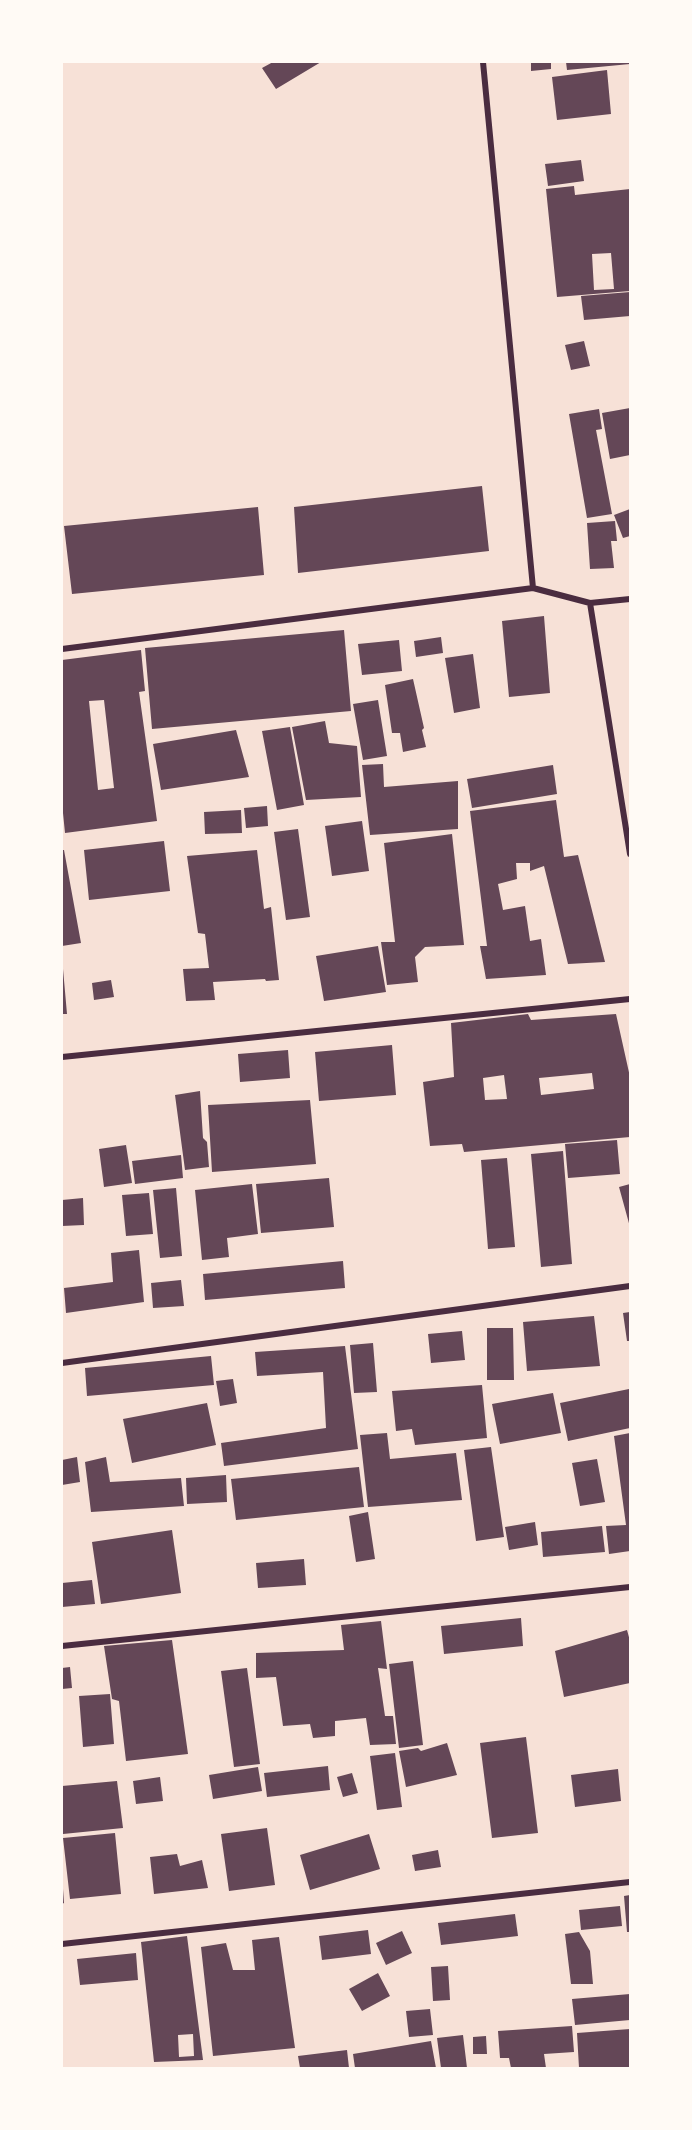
<!DOCTYPE html>
<html>
<head>
<meta charset="utf-8">
<style>
	body { margin:0 }
	#map { position:relative; width:692px; height:2130px; overflow:hidden; background:#f7e1d7; font-family:"Archivo Narrow",sans-serif }
	canvas { display:block }
	.frame { position:absolute; inset:0; border:63px solid #fffaf5; pointer-events:none }
</style>
</head>
<body>
<div id="map">
<canvas width="692" height="2130"></canvas>
<div class="frame"></div>
</div>
<script>
const ctx = document.querySelector('canvas').getContext('2d');
ctx.lineJoin = 'round';
function fill(path, color) { ctx.fillStyle = color; ctx.fill(path, 'evenodd'); }
const toPath = rows => new Path2D(rows.map(r => 'M' + r).join(''));
function trace(path, color, width, dash) { ctx.strokeStyle = color; ctx.lineWidth = width; ctx.lineCap = dash ? 'butt' : 'round'; ctx.setLineDash(dash || []); ctx.stroke(path); }
fill(toPath([
	[273,62,321,62,276,89,262,68],
	[531,62,551,62,551,69,531,71],
	[566,62,630,62,630,64,567,70],
	[607,70,611,114,557,120,552,77],
	[581,160,584,181,548,186,545,164],
	[574,186,575,195,630,189,630,291,557,297,546,189],
	[611,253,614,289,594,290,592,254],
	[630,292,630,316,584,320,581,296],
	[584,341,590,366,571,370,565,345],
	[630,408,630,455,610,459,602,413],
	[599,409,602,429,596,430,612,514,587,518,569,414],
	[482,486,489,551,298,573,294,507],
	[258,507,264,575,72,594,64,526],
	[630,509,630,536,623,538,614,515],
	[615,521,617,541,611,541,614,568,590,569,587,523],
	[544,616,550,693,509,697,502,621],
	[344,630,351,711,152,729,145,648],
	[441,637,443,653,416,657,414,641],
	[399,640,402,671,362,675,358,644],
	[141,650,145,691,139,692,157,821,65,833,62,803,62,660],
	[104,700,114,788,98,790,89,701],
	[473,654,480,708,454,713,445,658],
	[413,679,424,728,422,730,426,747,403,752,400,733,392,733,385,685],
	[378,700,387,756,363,760,353,704],
	[325,721,329,743,357,746,361,797,306,800,292,727],
	[290,727,304,805,277,810,262,731],
	[236,730,249,777,161,790,153,744],
	[383,764,384,787,458,781,458,829,370,835,362,765],
	[553,765,557,794,472,808,467,779],
	[556,800,564,857,578,855,605,962,568,964,544,866,530,871,530,863,516,863,517,879,498,884,503,910,525,906,530,941,541,939,546,975,486,979,480,946,487,946,470,811],
	[267,806,268,826,246,828,244,808],
	[241,810,242,833,205,834,204,812],
	[362,821,369,871,332,876,325,826],
	[298,829,310,917,286,920,274,832],
	[452,834,464,945,425,947,415,957,418,982,387,985,381,942,395,942,384,843],
	[164,841,170,891,89,900,84,850],
	[62,850,64,850,81,943,62,946],
	[257,850,264,909,271,907,279,980,266,981,265,979,213,982,215,1000,186,1001,183,969,209,968,205,934,198,933,187,856],
	[378,946,386,992,324,1001,316,956],
	[62,969,63,969,67,1014,62,1014],
	[111,980,114,997,94,1000,92,983],
	[528,1014,531,1020,616,1014,630,1077,630,1137,464,1152,462,1144,430,1146,423,1082,454,1077,451,1023],
	[592,1073,594,1089,541,1095,539,1078],
	[504,1075,507,1099,485,1100,483,1078],
	[392,1045,396,1095,319,1101,315,1052],
	[288,1050,290,1078,240,1082,238,1054],
	[200,1091,203,1138,207,1142,209,1167,185,1170,175,1095],
	[310,1100,316,1164,212,1172,208,1105],
	[617,1140,620,1174,568,1178,565,1144],
	[126,1145,132,1183,104,1187,99,1149],
	[563,1151,572,1264,541,1267,531,1154],
	[181,1155,183,1178,135,1184,132,1161],
	[507,1158,515,1247,488,1249,481,1160],
	[329,1178,334,1227,261,1233,256,1184],
	[252,1184,258,1234,227,1238,229,1257,202,1260,195,1190],
	[630,1184,630,1227,619,1187],
	[176,1188,182,1256,160,1258,153,1190],
	[149,1193,153,1234,126,1236,122,1195],
	[83,1198,84,1225,62,1226,62,1200],
	[139,1250,144,1302,66,1313,64,1288,113,1282,111,1253],
	[343,1261,345,1288,205,1300,203,1274],
	[181,1280,184,1306,153,1308,151,1283],
	[630,1312,630,1341,627,1341,623,1313],
	[594,1316,600,1366,527,1371,523,1322],
	[487,1328,513,1328,514,1380,487,1380],
	[462,1331,465,1360,431,1363,428,1334],
	[373,1343,377,1392,354,1393,350,1345],
	[345,1346,358,1449,224,1466,221,1443,326,1428,323,1372,257,1376,255,1352],
	[211,1356,214,1385,87,1396,85,1368],
	[233,1379,237,1403,220,1406,216,1381],
	[482,1385,487,1438,415,1445,412,1429,396,1431,392,1391],
	[629,1389,630,1428,568,1441,560,1403],
	[553,1393,561,1433,500,1444,492,1404],
	[207,1403,216,1445,132,1463,123,1419],
	[387,1433,390,1459,456,1453,462,1500,368,1507,360,1435],
	[630,1433,630,1551,609,1554,606,1526,626,1525,614,1436],
	[491,1447,504,1537,476,1541,464,1450],
	[77,1457,80,1482,62,1485,62,1460],
	[106,1457,110,1482,181,1478,184,1506,91,1512,85,1462],
	[597,1459,605,1502,580,1506,572,1463],
	[359,1467,364,1507,236,1520,231,1479],
	[226,1475,227,1502,187,1504,186,1478],
	[368,1512,375,1559,356,1562,349,1516],
	[535,1522,538,1545,509,1550,505,1527],
	[602,1526,605,1552,543,1557,541,1532],
	[172,1530,181,1593,101,1604,92,1542],
	[304,1559,306,1585,258,1588,256,1563],
	[92,1580,95,1604,62,1607,62,1583],
	[521,1618,523,1646,444,1654,441,1626],
	[381,1621,387,1669,378,1668,385,1716,393,1716,396,1744,370,1745,366,1718,335,1721,335,1736,313,1738,310,1724,283,1726,276,1677,256,1678,256,1653,344,1650,341,1625],
	[627,1630,630,1641,630,1683,564,1697,555,1651],
	[172,1640,188,1754,126,1761,119,1701,112,1699,104,1646],
	[413,1661,423,1745,399,1748,389,1664],
	[70,1667,72,1688,62,1689,62,1668],
	[247,1668,260,1764,234,1767,221,1671],
	[110,1694,114,1744,83,1747,79,1696],
	[526,1737,538,1833,492,1838,480,1743],
	[447,1743,457,1775,406,1787,399,1751,418,1748,421,1751],
	[395,1753,402,1807,377,1810,370,1756],
	[328,1766,330,1790,267,1797,264,1773],
	[258,1767,262,1791,213,1799,209,1775],
	[618,1769,621,1801,575,1807,571,1775],
	[352,1773,358,1793,343,1797,337,1777],
	[160,1777,163,1801,136,1804,133,1781],
	[117,1781,123,1828,63,1834,62,1786],
	[267,1828,275,1885,229,1891,221,1834],
	[115,1833,121,1894,70,1899,63,1838],
	[369,1834,380,1869,310,1890,300,1855],
	[438,1850,441,1867,415,1871,412,1855],
	[177,1854,180,1866,202,1860,208,1888,154,1894,150,1857],
	[62,1889,63,1889,64,1903,62,1904],
	[630,1895,630,1932,627,1932,624,1896],
	[620,1906,622,1926,581,1930,579,1910],
	[515,1914,518,1936,441,1945,438,1923],
	[368,1930,371,1954,322,1960,319,1936],
	[402,1931,412,1953,386,1965,376,1943],
	[579,1932,590,1951,593,1984,571,1984,565,1934],
	[187,1936,203,2060,154,2062,141,1942],
	[193,2034,194,2056,179,2057,178,2035],
	[279,1937,295,2048,213,2056,201,1947,226,1943,233,1970,255,1970,252,1940],
	[136,1953,138,1980,80,1985,77,1959],
	[448,1966,450,2000,433,2001,431,1967],
	[378,1973,390,1996,362,2011,349,1989],
	[630,1994,630,2020,575,2025,572,1999],
	[430,2009,433,2035,409,2037,406,2011],
	[572,2026,574,2052,544,2054,546,2068,511,2068,509,2058,500,2058,498,2031],
	[630,2029,630,2068,579,2068,577,2033],
	[463,2035,467,2068,441,2068,437,2038],
	[486,2036,487,2054,473,2054,473,2037],
	[431,2041,436,2068,355,2068,353,2054],
	[347,2050,349,2068,300,2068,298,2056]
]), '#644757');
trace(toPath([
	[483,62,533,588],
	[590,603,630,854],
	[62,649,533,588,590,603,630,599],
	[62,1057,630,999],
	[62,1363,630,1286],
	[62,1646,630,1587],
	[62,1944,630,1882]
]), '#4a2c40', 6);
</script>
</body>
</html>
